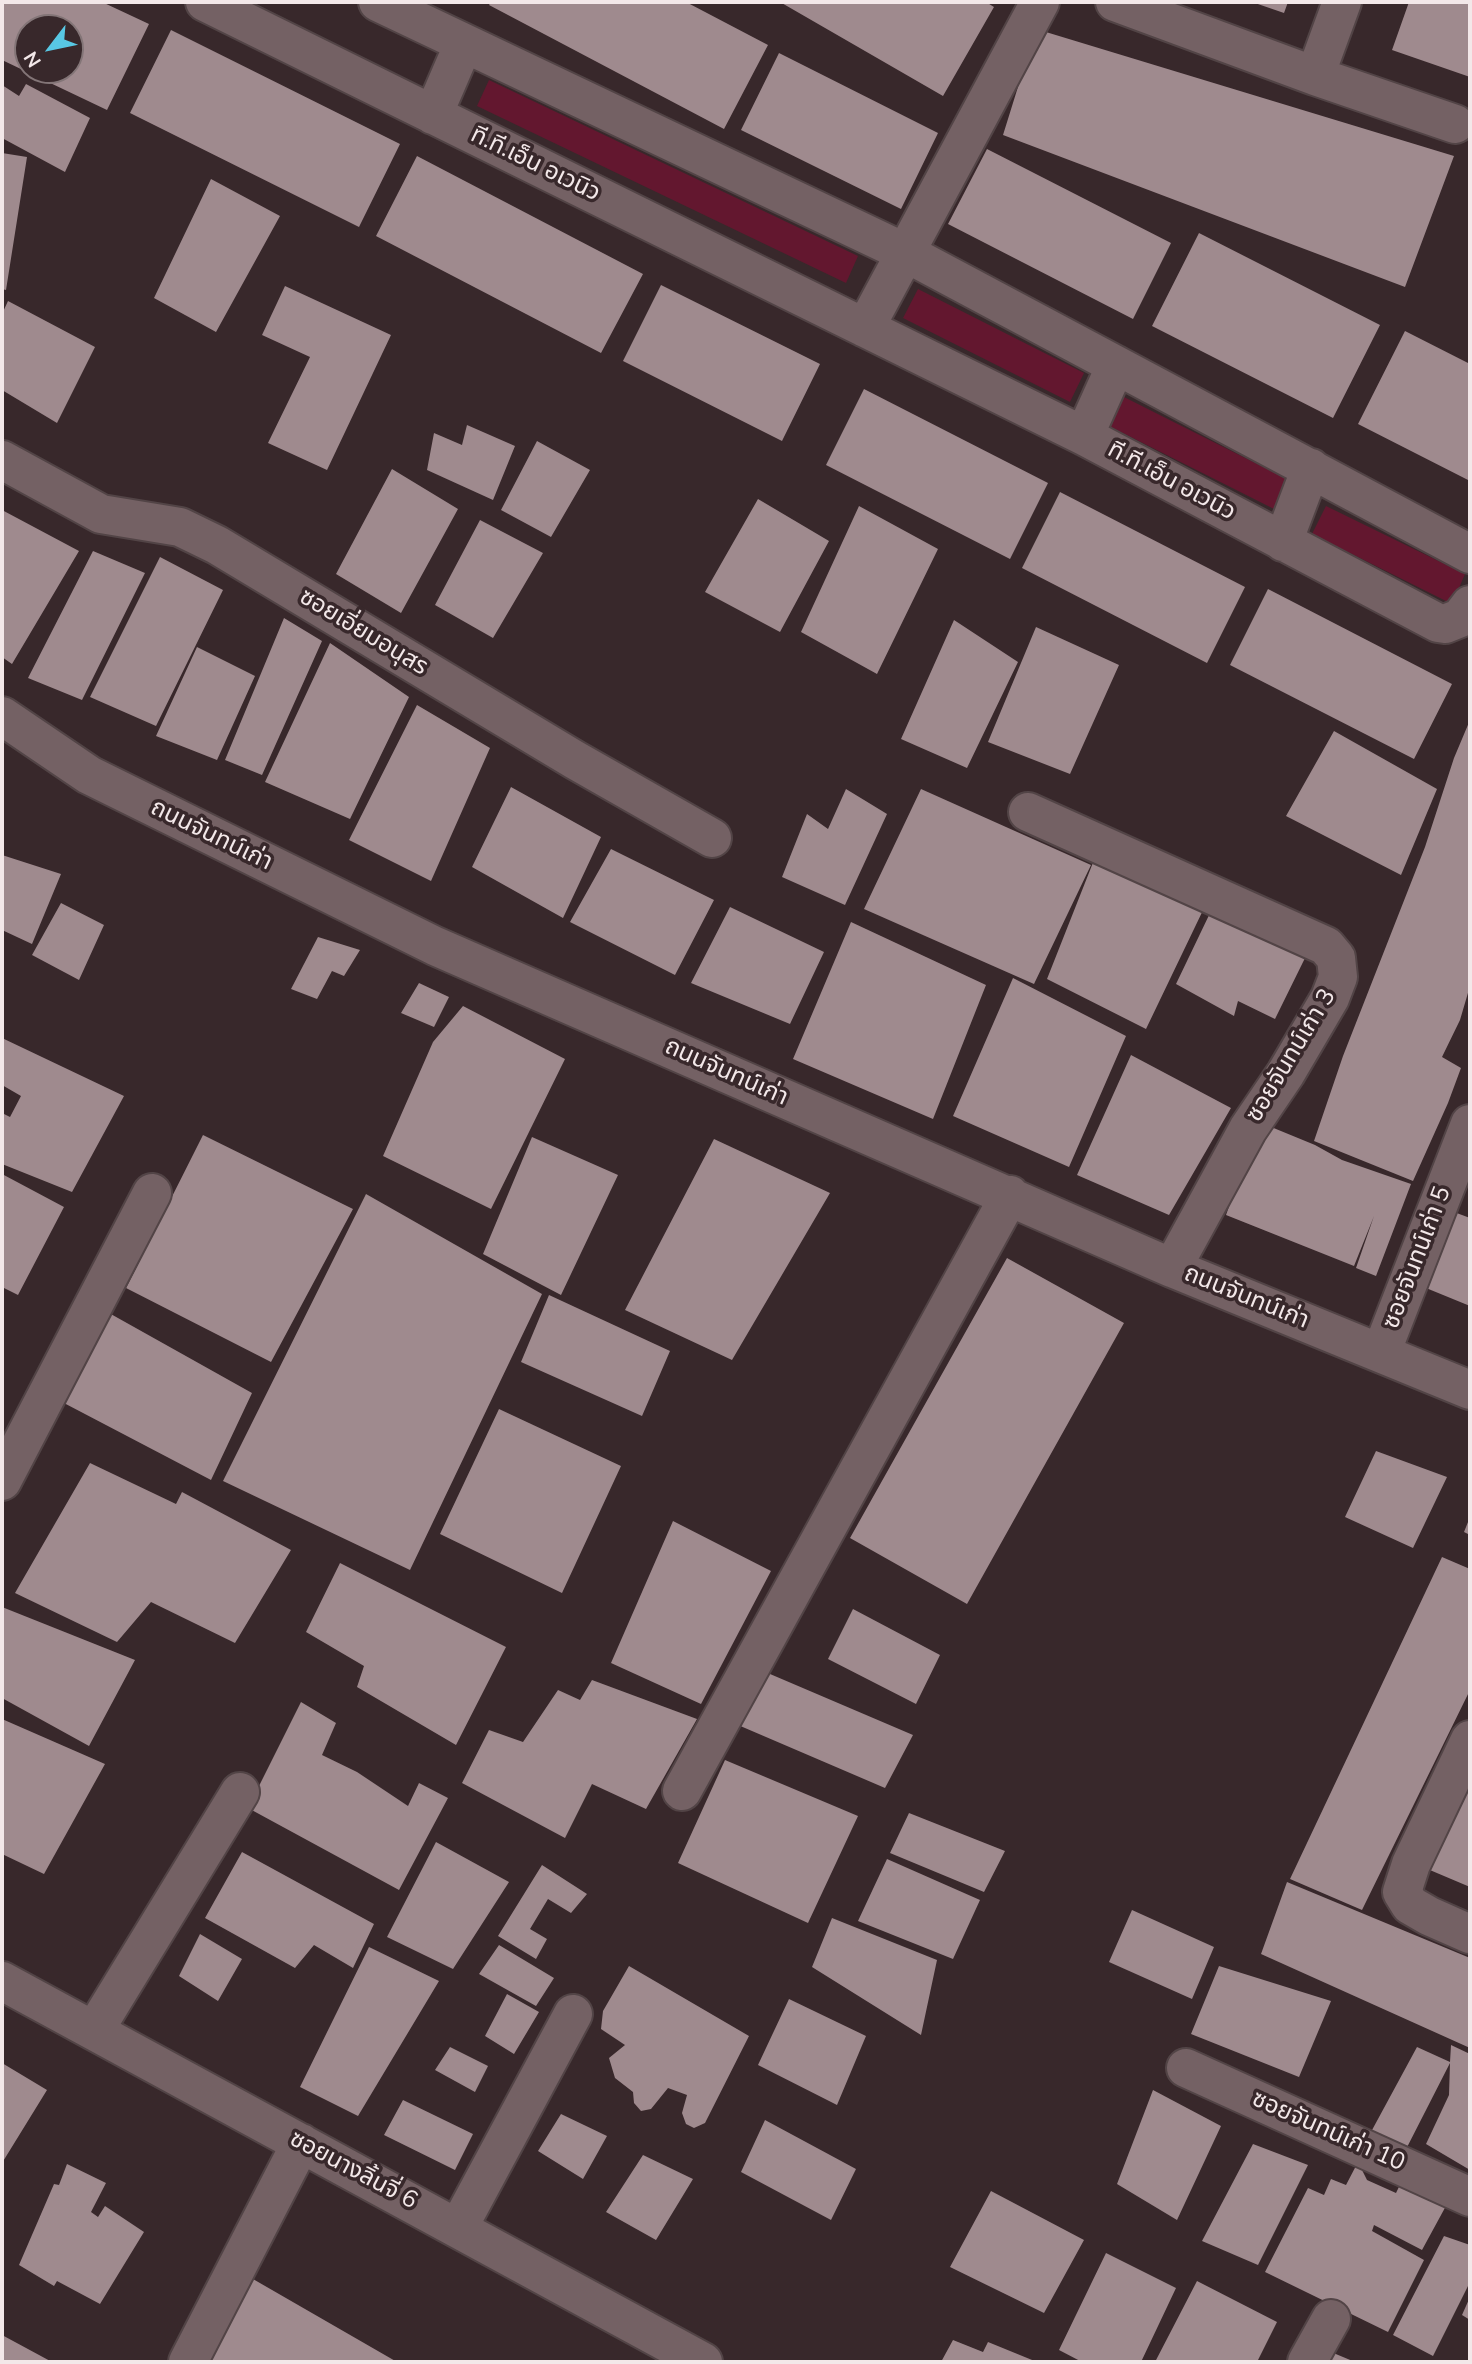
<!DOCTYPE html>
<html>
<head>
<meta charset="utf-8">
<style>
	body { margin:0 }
	#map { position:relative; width:1472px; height:2364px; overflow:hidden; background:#38282b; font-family:"Nunito Sans",sans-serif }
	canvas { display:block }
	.frame { position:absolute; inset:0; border:4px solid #f3e8e9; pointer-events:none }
	.north { position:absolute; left:14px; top:14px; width:70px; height:70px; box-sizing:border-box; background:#38282b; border:2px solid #837577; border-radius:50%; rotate:238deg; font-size:19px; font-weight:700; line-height:28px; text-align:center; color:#f3e8e9 }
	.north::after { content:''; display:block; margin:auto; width:24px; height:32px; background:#58c8e4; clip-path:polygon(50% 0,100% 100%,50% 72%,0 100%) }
</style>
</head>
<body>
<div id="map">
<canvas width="1472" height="2364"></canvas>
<div class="frame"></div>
<div class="north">N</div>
</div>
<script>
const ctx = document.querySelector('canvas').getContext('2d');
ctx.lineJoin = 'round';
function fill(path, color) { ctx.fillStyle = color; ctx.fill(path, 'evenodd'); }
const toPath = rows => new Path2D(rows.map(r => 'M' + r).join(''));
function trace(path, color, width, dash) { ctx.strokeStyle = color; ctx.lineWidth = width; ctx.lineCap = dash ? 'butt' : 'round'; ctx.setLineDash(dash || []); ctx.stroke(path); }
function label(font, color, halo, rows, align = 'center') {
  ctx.font = font + ' "Nunito Sans","Noto Sans Thai",sans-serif'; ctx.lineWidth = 7; ctx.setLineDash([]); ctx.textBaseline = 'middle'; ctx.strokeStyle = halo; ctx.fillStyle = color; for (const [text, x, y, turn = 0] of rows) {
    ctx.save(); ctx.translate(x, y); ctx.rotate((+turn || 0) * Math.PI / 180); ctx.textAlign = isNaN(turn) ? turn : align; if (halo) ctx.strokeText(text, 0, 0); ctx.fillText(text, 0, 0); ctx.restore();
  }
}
fill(toPath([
	[489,80,858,256,846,283,477,106],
	[918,289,1084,373,1070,402,903,318],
	[1122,396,1289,480,1274,509,1107,425],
	[1326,506,1465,574,1452,604,1312,534]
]), '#63172f');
fill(toPath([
	[2,2,102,2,149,24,107,110,2,60],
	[28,28,70,28,70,70,28,70],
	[491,2,686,2,768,45,724,129,489,5],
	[780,2,986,2,994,7,943,96],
	[1252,2,1288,2,1284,13],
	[1409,2,1470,2,1470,77,1392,50],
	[1036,29,1454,156,1405,287,1003,135],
	[171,30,400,144,359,227,130,113],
	[779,53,938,133,901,209,741,130],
	[26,84,90,118,65,172,2,138,2,85,19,96],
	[987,149,1171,243,1133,319,948,224],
	[2,153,27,157,6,290,2,289],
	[417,156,643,274,601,353,376,236],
	[211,179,280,216,216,332,154,298],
	[1199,233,1380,325,1333,418,1152,326],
	[661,285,820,364,782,441,623,361],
	[285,286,391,335,327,470,268,443,310,357,262,335],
	[8,301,95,347,57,423,2,390,2,314],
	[1405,331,1470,364,1470,481,1358,424],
	[864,389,1048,483,1010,559,826,465],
	[467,425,515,446,493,500,427,470,434,433,462,445],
	[537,441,590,470,551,537,501,510],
	[392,469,458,509,401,613,336,574],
	[1060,492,1245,587,1207,663,1022,568],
	[758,499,829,541,780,632,705,592],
	[859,506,938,549,877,674,801,632],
	[2,510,79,551,12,664,2,657],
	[480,520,543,553,493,638,435,605],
	[93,551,145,573,82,700,28,678],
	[160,557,223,590,156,726,90,697],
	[1268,589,1452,684,1414,759,1230,665],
	[284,618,322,641,262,775,225,760],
	[954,620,1018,662,967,768,901,739],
	[1036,627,1119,665,1070,774,988,742],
	[330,643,409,697,350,819,265,782],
	[197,647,255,676,217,760,156,736],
	[417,705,490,748,431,881,349,840],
	[1470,720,1470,986,1460,1020,1442,1057,1461,1068,1448,1103,1413,1181,1314,1141,1343,1056,1425,847,1454,758],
	[1334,731,1437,789,1401,875,1286,816],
	[511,787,601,837,563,918,472,867],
	[846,789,887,814,845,905,782,877,807,814,828,829],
	[921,789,1091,865,1034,984,864,909],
	[611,849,714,900,675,975,570,922],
	[2,855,61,874,32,944,2,930],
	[1096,855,1206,904,1146,1029,1047,979],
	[61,903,104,925,79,980,32,955],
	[730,907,824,952,790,1024,691,983],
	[1211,911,1306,956,1275,1019,1238,1001,1234,1016,1176,984],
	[851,922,986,985,933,1119,793,1059],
	[318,937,360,950,344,976,332,971,317,999,291,989],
	[1013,978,1126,1036,1069,1167,953,1116],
	[419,983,449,997,434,1027,401,1013],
	[463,1006,565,1059,491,1209,383,1156,433,1042],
	[2,1038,124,1096,72,1192,2,1164,2,1113,10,1117,21,1096,2,1085],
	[1131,1055,1231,1108,1169,1215,1077,1175],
	[1259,1122,1315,1145,1342,1160,1411,1184,1376,1276,1356,1268,1374,1216,1354,1266,1226,1215],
	[203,1135,353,1209,271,1362,126,1288],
	[532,1137,618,1175,561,1295,483,1254],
	[714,1139,830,1193,732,1360,625,1310],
	[2,1174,64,1207,18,1295,2,1287],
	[366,1194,542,1294,410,1570,223,1481],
	[1454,1212,1470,1218,1470,1306,1426,1288],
	[1007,1258,1124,1323,967,1604,850,1538],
	[549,1295,670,1351,642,1416,521,1362],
	[109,1313,252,1393,211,1480,62,1402],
	[499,1409,621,1466,562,1593,440,1534],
	[1376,1451,1447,1477,1413,1548,1345,1517],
	[90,1463,176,1504,182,1492,291,1550,235,1643,151,1602,117,1642,15,1593],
	[1470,1517,1470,1535,1464,1532],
	[673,1521,771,1571,701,1704,611,1663],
	[1442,1557,1470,1569,1470,1690,1362,1910,1290,1879],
	[340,1563,506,1647,456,1745,357,1687,364,1666,306,1632],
	[2,1607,135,1660,89,1746,2,1698],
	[853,1609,940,1655,916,1704,828,1659],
	[763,1671,913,1735,885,1788,738,1725],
	[592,1680,697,1719,646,1809,592,1784,565,1838,462,1783,489,1730,523,1742,558,1690,580,1700],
	[301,1702,336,1723,322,1755,357,1772,408,1806,419,1783,448,1798,399,1890,248,1808],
	[2,1719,105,1764,44,1874,2,1854],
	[725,1760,858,1816,808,1923,678,1863],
	[1470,1760,1470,1887,1418,1865],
	[909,1813,1005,1851,984,1892,890,1853],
	[436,1842,509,1882,453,1969,387,1937],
	[242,1852,374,1924,353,1968,314,1945,295,1968,205,1918],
	[887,1859,980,1900,953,1959,858,1921],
	[542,1865,587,1894,571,1913,548,1899,530,1929,547,1939,536,1959,498,1936],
	[1287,1882,1470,1958,1470,2048,1261,1954],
	[1132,1910,1214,1947,1192,1999,1109,1962],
	[832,1918,937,1960,921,2035,812,1967],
	[200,1934,242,1959,218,2001,179,1976],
	[499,1945,554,1978,536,2006,479,1974],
	[369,1947,439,1981,358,2116,300,2087],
	[629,1966,749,2036,705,2123,694,2128,686,2124,682,2113,687,2095,668,2088,651,2109,641,2111,634,2103,633,2092,615,2078,609,2058,625,2045,601,2029,603,2011],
	[1219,1966,1331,2001,1299,2077,1191,2034],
	[507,1994,539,2012,514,2054,485,2036],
	[789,1999,866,2036,837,2105,758,2065],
	[1451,2045,1470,2054,1470,2170,1426,2144,1449,2095,1450,2063,1400,2161,1365,2143,1417,2047,1450,2062],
	[450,2047,488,2066,475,2092,435,2070],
	[2,2063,47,2090,2,2163],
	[1153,2090,1221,2126,1177,2220,1117,2184],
	[403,2100,473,2134,455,2170,384,2135],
	[561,2114,607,2136,583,2179,538,2151],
	[765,2120,856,2169,831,2220,741,2172],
	[1253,2144,1308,2165,1258,2265,1202,2241],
	[643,2155,693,2179,656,2240,606,2212],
	[1412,2160,1459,2182,1422,2250,1374,2225,1372,2231,1424,2260,1388,2332,1265,2272,1308,2188,1324,2195,1331,2179,1346,2185,1358,2162,1367,2180,1396,2193],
	[67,2164,106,2183,91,2212,98,2217,105,2206,144,2232,100,2304,57,2281,54,2286,19,2265,54,2184,59,2185],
	[991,2191,1084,2240,1044,2313,950,2267],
	[1444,2236,1470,2245,1470,2282,1433,2356,1393,2335],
	[1106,2253,1176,2288,1141,2362,1082,2362,1059,2350],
	[246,2275,397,2362,201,2362],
	[1197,2281,1277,2322,1257,2362,1155,2362],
	[1470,2297,1470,2320,1462,2315],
	[2,2335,52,2362,2,2362],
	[953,2340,983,2352,988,2342,1037,2362,941,2362],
	[1331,2352,1355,2362,1326,2362]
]), '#9f8a8e');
const minor = toPath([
	[205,2,1084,436,1438,623,1445,624,1460,618,1470,605],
	[378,2,906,253,1470,554],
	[1115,2,1315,76,1342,2],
	[1315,76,1455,124],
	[433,115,464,43],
	[865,328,1040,2],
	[1084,436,1116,365],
	[2,460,101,514,180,527,217,545,575,760,712,838],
	[1283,542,1311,468],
	[2,716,89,775,435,946,1172,1268,1470,1390],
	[1028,812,1326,946,1336,958,1338,977,1330,998,1286,1073,1248,1129,1172,1268],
	[1381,1353,1470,1124],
	[2,1481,152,1193],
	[1470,1740,1411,1864,1402,1892,1410,1905,1429,1916,1470,1934],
	[682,1791,1010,1195],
	[2,1981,703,2362],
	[94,2031,240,1792],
	[1186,2068,1470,2197],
	[458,2228,573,2014],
	[188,2362,301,2143],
	[1307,2362,1331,2319]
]);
trace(minor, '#524446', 42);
trace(minor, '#746164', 38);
label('24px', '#f3e8e9', '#38282b', [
	["ที.ที.เอ็น อเวนิว",535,165,26],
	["ที.ที.เอ็น อเวนิว",1171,482,28],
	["ซอยเอี่ยมอนุสร",363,633,31],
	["ถนนจันทน์เก่า",211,836,26],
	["ซอยจันทน์เก่า 3",1292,1056,-59],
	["ถนนจันทน์เก่า",726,1073,24],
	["ซอยจันทน์เก่า 5",1418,1258,-69],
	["ถนนจันทน์เก่า",1246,1298,22],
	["ซอยจันทน์เก่า 10",1328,2132,24],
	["ซอยนางลิ้นจี่ 6",353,2171,28]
]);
</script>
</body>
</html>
